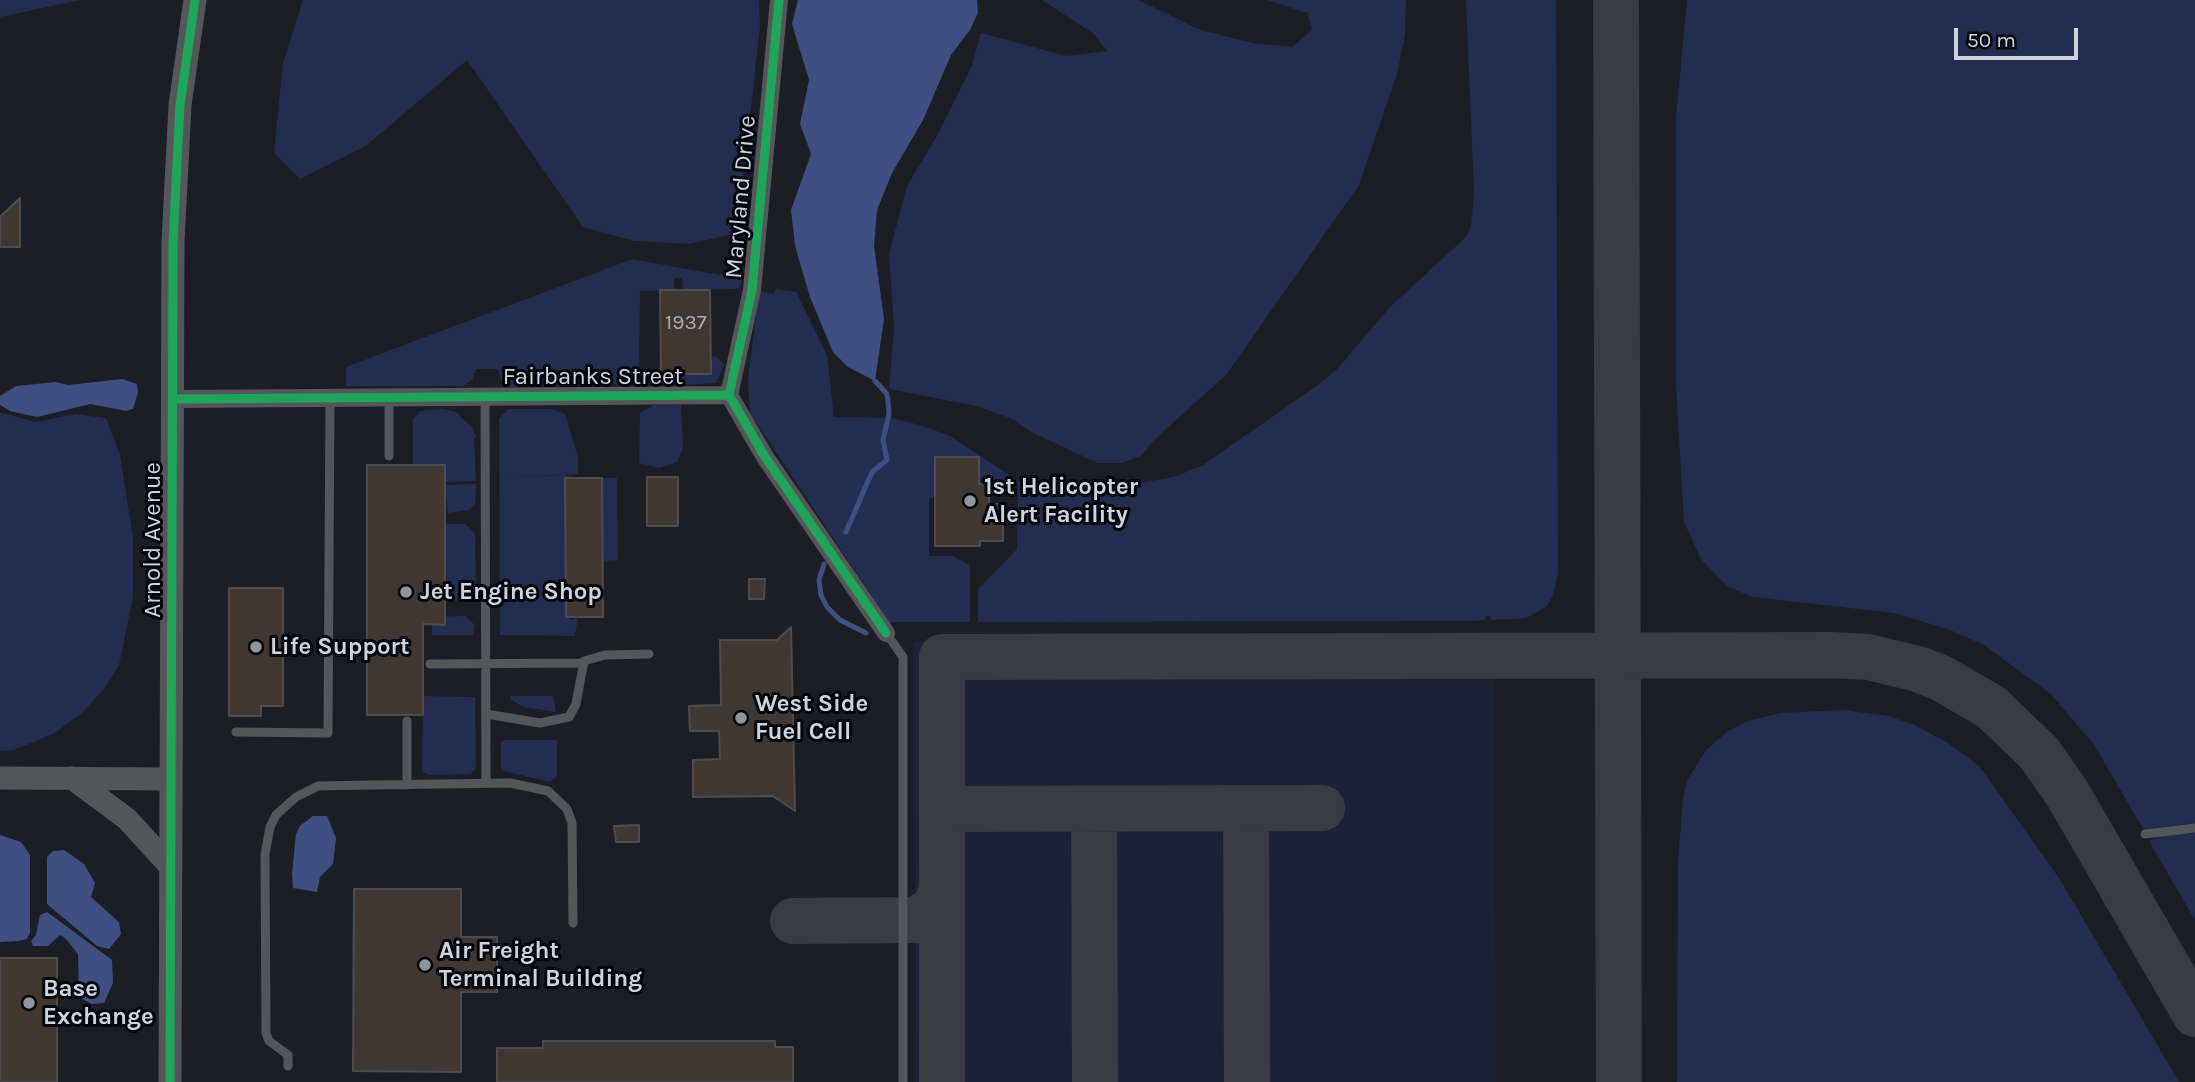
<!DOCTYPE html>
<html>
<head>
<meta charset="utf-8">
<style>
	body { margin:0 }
	#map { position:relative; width:2195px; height:1082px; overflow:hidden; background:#1c1e26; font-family:Karla,sans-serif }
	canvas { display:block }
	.scale { position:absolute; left:1954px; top:28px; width:124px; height:32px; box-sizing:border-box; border:4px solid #cfd3dd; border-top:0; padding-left:9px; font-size:21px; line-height:24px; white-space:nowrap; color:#cfd3dd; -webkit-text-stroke:5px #05070d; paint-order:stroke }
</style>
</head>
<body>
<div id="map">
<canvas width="2195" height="1082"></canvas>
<div class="scale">50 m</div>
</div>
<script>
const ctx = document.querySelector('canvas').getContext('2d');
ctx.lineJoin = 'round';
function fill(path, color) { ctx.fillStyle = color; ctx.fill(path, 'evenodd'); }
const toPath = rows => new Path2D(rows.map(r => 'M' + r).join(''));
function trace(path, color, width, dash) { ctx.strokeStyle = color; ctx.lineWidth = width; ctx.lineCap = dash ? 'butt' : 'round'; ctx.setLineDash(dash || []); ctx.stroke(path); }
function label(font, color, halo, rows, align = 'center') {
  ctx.font = font + ' Karla,sans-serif'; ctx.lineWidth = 6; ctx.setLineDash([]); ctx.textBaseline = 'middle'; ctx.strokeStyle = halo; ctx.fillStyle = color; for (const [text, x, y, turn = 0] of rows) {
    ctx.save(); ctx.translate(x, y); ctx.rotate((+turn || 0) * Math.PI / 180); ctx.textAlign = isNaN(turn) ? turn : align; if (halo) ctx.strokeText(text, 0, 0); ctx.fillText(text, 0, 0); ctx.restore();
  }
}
fill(toPath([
	[1494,640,1496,1082,915,1082,913,641]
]), '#1c2236');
fill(toPath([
	[0,0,80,0,0,17],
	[303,0,759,0,760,26,737,233,689,244,634,241,583,227,467,60,367,145,300,179,274,153,283,63],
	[1042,0,1139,0,1198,29,1253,43,1292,47,1312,30,1308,13,1266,0,1406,0,1405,35,1397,74,1359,185,1226,375,1155,439,1141,456,1122,463,1098,463,1033,433,1010,418,976,406,889,389,894,328,889,254,907,186,938,134,972,65,981,33,1066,56,1107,51,1094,34],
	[1466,0,1556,0,1558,572,1553,596,1546,607,1526,618,1491,620,1491,616,1486,616,1485,620,1470,621,978,622,978,589,1017,549,1018,485,1014,481,979,479,978,457,935,457,934,497,929,498,929,556,952,556,970,565,970,622,889,622,750,413,748,379,759,291,773,294,776,289,796,292,827,355,834,417,891,418,920,425,950,436,1032,490,1141,483,1177,476,1203,465,1318,385,1338,368,1390,307,1465,238,1471,227,1474,193],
	[1687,0,2195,0,2195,823,2143,829,2093,743,2078,726,2051,694,1984,645,1950,630,1894,613,1752,597,1727,586,1701,559,1684,522,1676,387,1676,117],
	[632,259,742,279,740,287,736,289,683,290,682,278,674,278,674,290,640,291,639,375,634,384,510,387,501,381,498,369,476,369,473,379,463,386,346,386,346,367],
	[711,356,717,357,724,365,716,383,664,386,658,381,659,373,711,374],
	[681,405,683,449,677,462,659,468,639,463,640,413,654,405],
	[443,409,456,412,472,427,476,436,474,438,476,481,446,482,445,465,413,464,413,419,420,411],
	[509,409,552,409,565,414,578,457,578,474,500,478,565,475,574,478,565,478,566,616,572,620,578,617,575,636,500,635,499,418],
	[0,412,35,422,75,414,106,418,120,455,133,538,133,597,119,665,105,688,83,712,55,733,14,750,0,751],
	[602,478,617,478,618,560,603,561],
	[476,484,475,503,470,510,448,513,445,485],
	[445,524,465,524,475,533,476,591,466,600,449,601,447,596],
	[465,616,475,625,473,635,432,635,432,617],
	[423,696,475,697,476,769,470,774,429,775,422,771],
	[511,696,553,696,556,712,523,707,510,699],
	[1843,710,1888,716,1915,725,1951,745,1980,767,2061,881,2179,1082,1677,1082,1678,860,1683,798,1688,779,1706,750,1728,731,1745,722,1780,713],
	[505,740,557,740,557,776,550,782,504,771,501,767,501,742],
	[2195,833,2195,920,2149,841,2168,835]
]), '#222d50');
fill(toPath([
	[798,0,977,0,978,13,970,30,951,55,923,120,892,173,877,210,874,246,884,319,875,381,848,367,833,352,810,297,795,246,791,210,811,154,800,124,809,80,792,24],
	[122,379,137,384,138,392,133,409,126,411,90,404,37,417,10,411,0,405,0,396,16,386,56,382,68,385],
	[313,816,327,816,336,838,333,864,320,877,317,892,293,888,292,874,296,834,300,826],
	[0,835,21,842,30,855,30,933,27,939,18,941,0,942],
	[64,850,84,864,95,883,91,897,119,922,121,934,109,949,97,946,47,904,47,857,53,851],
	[47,912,112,960,113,983,104,1003,92,1004,79,997,78,954,66,939,60,935,48,946,33,946,31,941,36,935,40,915]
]), '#3f4f81');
trace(toPath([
	[846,532,872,472,887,460,883,440,889,414,888,401,887,394,875,381],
	[824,564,819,580,821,595,827,607,840,620,866,633]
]), '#3f4f81', 5);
trace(toPath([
	[1616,0,1619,1082],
	[1246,808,1247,1082],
	[942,809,1322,808],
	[1094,809,1095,1082],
	[793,921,916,920,936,907,942,889],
	[942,1082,942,657,1831,655,1868,657,1918,669,1941,678,1991,707,2039,753,2067,793,2195,1014]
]), '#393b42', 46);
const building = toPath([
	[20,198,20,247,0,247,0,217,20,198],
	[660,290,710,290,711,374,661,374,660,290],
	[935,457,979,457,979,484,989,484,989,504,1003,504,1003,541,980,541,980,546,935,546,935,457],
	[367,465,445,465,445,625,423,624,423,715,367,715,367,465],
	[647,477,678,477,678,526,647,526,647,477],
	[565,478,602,478,603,617,566,617,565,478],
	[749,579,765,579,764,599,749,599,749,579],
	[229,588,283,588,283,706,261,706,261,716,229,716,229,588],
	[791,627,795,811,773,796,693,797,693,760,720,759,719,731,690,731,689,706,721,705,720,640,777,640,791,627],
	[639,825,639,842,616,842,614,826,639,825],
	[354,889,461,889,461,937,497,937,497,992,461,992,461,1072,353,1071,354,889],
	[0,958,57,958,57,1082,0,1082,0,958],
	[543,1041,775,1041,775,1047,793,1047,793,1082,497,1082,497,1048,543,1048,543,1041]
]);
fill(building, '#403731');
trace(building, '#4e4b4c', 2);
trace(toPath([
	[485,397,486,783],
	[389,399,389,456],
	[886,633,903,657,903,1082],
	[430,664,583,663],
	[486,714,540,723,569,717,576,704,584,661,605,655,649,654],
	[407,721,407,785],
	[236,732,328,733,330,399],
	[2145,834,2195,828],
	[288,1066,288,1055,269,1041,266,1033,265,854,270,827,276,815,296,797,318,786,372,785,510,783,548,791,567,809,572,823,573,923]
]), '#555659', 9);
trace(toPath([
	[729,395,752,290,779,0],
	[173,399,729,395,765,457,886,633]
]), '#555659', 18);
trace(toPath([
	[0,778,170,779],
	[72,778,127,819,170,866],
	[170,1082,173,242,180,105,195,0]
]), '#555659', 23);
trace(toPath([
	[729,395,752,290,779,0],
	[173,399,729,395,765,457,886,633],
	[170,1082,173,242,180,105,195,0]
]), '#20a55d', 9);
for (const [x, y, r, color] of [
	[970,501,7,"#90949d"],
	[406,592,7,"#90949d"],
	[256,647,7,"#90949d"],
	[741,718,7,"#90949d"],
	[425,965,7,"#90949d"],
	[29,1003,7,"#90949d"]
]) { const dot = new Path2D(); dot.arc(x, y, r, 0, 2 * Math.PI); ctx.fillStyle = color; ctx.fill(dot); trace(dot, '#05070d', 2.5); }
label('21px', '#abacb2', null, [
	["1937",686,323]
]);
label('24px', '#cfd3dd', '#05070d', [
	["Maryland Drive",741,197,-85],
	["Fairbanks Street",593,377],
	["Arnold Avenue",153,540,-90]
]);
label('bold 24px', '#cfd3dd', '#05070d', [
	["1st Helicopter",984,487],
	["Alert Facility",984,515],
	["Jet Engine Shop",420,592],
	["Life Support",270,647],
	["West Side",755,704],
	["Fuel Cell",755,732],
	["Air Freight",439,951],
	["Terminal Building",439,979],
	["Base",43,989],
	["Exchange",43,1017]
], 'left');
</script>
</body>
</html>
